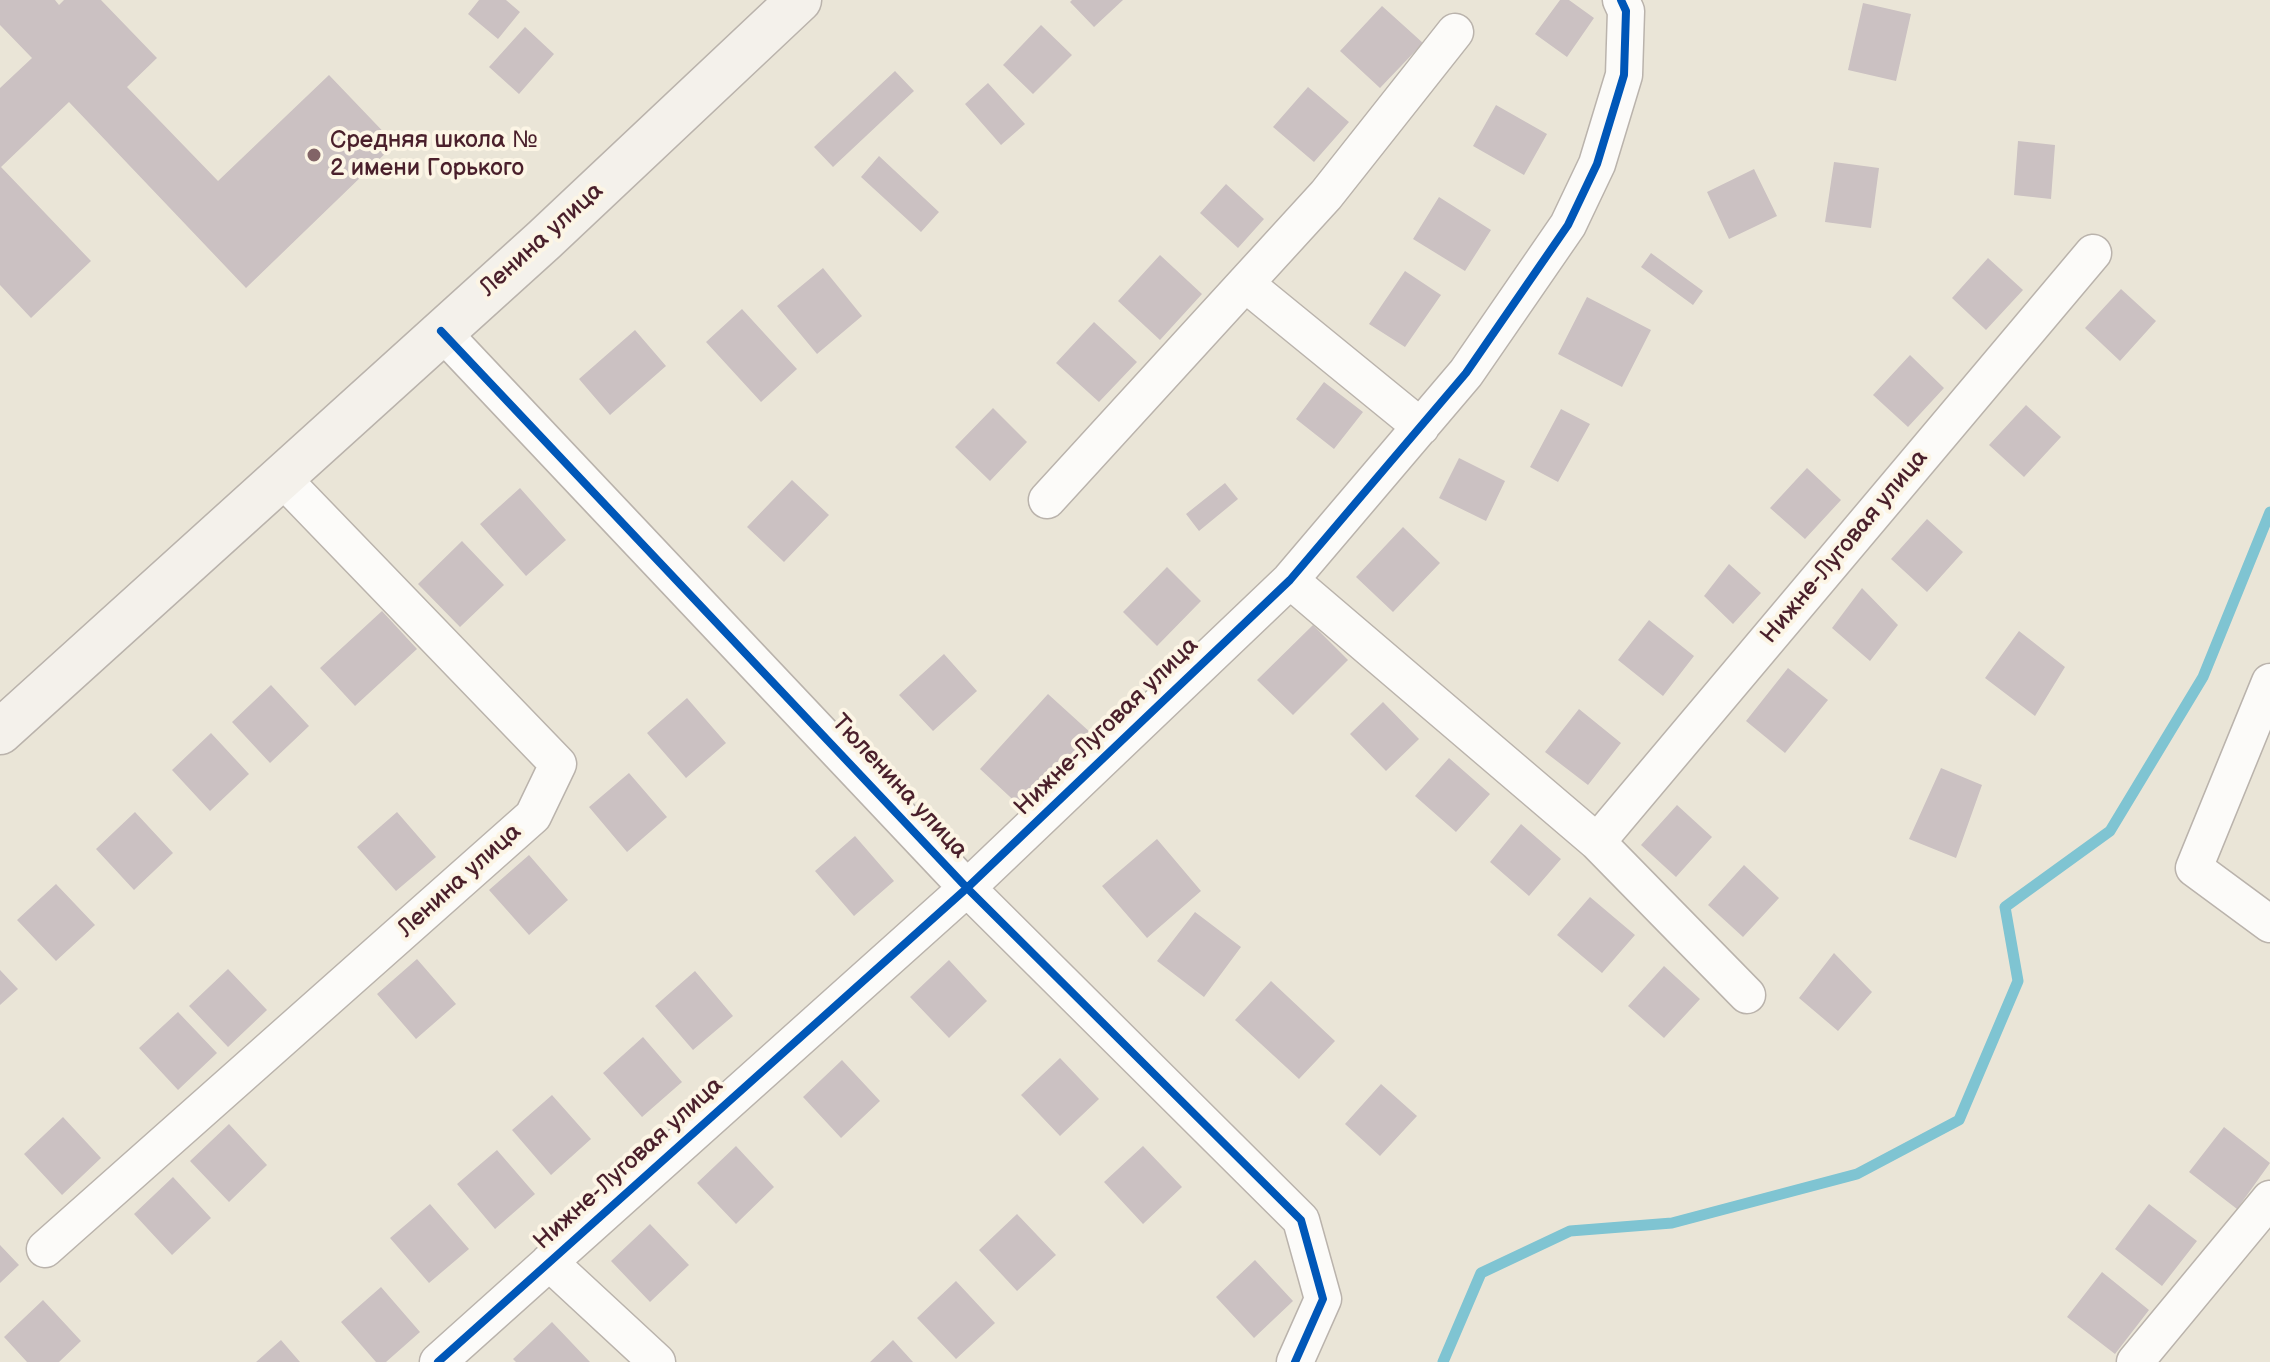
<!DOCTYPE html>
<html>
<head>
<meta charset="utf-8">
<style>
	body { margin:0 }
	canvas { display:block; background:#eae5d7 }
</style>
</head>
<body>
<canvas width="2270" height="1362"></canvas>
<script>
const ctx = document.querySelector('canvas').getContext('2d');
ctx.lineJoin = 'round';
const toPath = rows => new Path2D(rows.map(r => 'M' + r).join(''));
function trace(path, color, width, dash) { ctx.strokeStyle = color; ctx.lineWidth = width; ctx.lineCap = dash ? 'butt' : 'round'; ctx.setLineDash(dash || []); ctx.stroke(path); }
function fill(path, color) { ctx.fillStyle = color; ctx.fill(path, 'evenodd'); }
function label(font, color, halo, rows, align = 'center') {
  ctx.font = font + ' "Balsamiq Sans",sans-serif'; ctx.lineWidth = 8; ctx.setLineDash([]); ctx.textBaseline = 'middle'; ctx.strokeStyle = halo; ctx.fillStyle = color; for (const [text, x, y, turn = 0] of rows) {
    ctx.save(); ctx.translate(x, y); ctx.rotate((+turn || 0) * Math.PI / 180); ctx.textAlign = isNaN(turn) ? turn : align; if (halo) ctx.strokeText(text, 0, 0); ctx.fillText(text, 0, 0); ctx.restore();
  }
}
trace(toPath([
	[1443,1362,1481,1273,1570,1231,1672,1223,1857,1174,1959,1120,2018,981,2005,907,2110,831,2203,677,2270,512]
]), '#7fc4d2', 11);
fill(toPath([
	[0,0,55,0,59,5,64,0,101,0,157,58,127,87,218,181,329,75,395,144,246,288,69,102,1,167,91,261,31,318,0,285,0,88,32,58,0,25],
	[479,0,506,0,520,12,498,39,468,14],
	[1072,0,1123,0,1094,27,1070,2],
	[1560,0,1569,0,1594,18,1567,57,1535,34],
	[1863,3,1911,14,1896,81,1848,70],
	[1382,6,1423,43,1380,88,1340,51],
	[1041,25,1072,55,1033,94,1003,65],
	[525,27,554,54,519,94,489,67],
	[895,71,914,91,833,167,814,147],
	[988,83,1025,124,1001,145,965,104],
	[1308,87,1349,122,1314,162,1273,127],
	[1496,105,1547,134,1524,175,1473,146],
	[2018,141,2055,145,2051,199,2014,195],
	[879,156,939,212,921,232,861,177],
	[1834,162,1879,168,1871,228,1825,222],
	[1754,169,1777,216,1729,239,1707,192],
	[1226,184,1264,219,1238,248,1200,213],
	[1439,197,1491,230,1465,271,1413,239],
	[1651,253,1703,291,1693,305,1641,267],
	[1160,255,1202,294,1160,340,1118,301],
	[1988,258,2023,290,1986,330,1952,298],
	[823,268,862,316,817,354,777,306],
	[1405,271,1441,295,1405,347,1369,324],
	[2121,289,2156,321,2120,361,2085,328],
	[1587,297,1651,330,1622,387,1558,354],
	[742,309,797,369,761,402,706,342],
	[1094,322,1137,362,1099,402,1056,363],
	[635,330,666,366,610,415,579,379],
	[1910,355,1944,388,1908,427,1873,395],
	[1324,382,1363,412,1334,449,1296,419],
	[2026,405,2061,437,2024,477,1989,445],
	[993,408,1027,442,990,481,955,447],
	[1561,409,1590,424,1558,482,1530,467],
	[1459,458,1505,481,1486,521,1439,498],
	[1807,468,1841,500,1805,539,1770,508],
	[792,480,829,515,784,562,747,527],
	[1225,483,1238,499,1199,531,1186,514],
	[520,488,566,540,526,576,480,524],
	[1927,519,1963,552,1927,592,1891,559],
	[1403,527,1440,563,1393,612,1356,577],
	[462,541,504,585,460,627,418,584],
	[1729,564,1761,593,1733,624,1704,596],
	[1167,567,1201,601,1157,646,1123,612],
	[1862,588,1898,625,1870,661,1832,628],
	[382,611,417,649,355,706,320,668],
	[1649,620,1694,656,1663,696,1618,660],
	[1313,625,1348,660,1293,715,1257,680],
	[2019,631,2065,667,2035,716,1985,678],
	[944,654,977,691,933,731,899,695],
	[1788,668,1828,700,1785,753,1746,721],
	[271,685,309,726,270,763,232,722],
	[1048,694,1091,733,1023,809,980,769],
	[687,698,726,743,686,778,647,733],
	[1383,702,1419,739,1386,771,1350,734],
	[1579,709,1621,743,1588,785,1545,752],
	[211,733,249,774,210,811,172,770],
	[1449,758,1490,794,1456,832,1415,796],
	[1941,768,1982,785,1956,858,1909,839],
	[629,773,667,817,627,852,589,807],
	[1677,805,1712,837,1676,877,1641,845],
	[135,812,173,853,134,890,96,849],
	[397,812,436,857,396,891,357,847],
	[1521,824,1561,859,1529,896,1490,862],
	[855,836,894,881,854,916,815,871],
	[1157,839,1201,891,1147,938,1102,886],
	[529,855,568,900,529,935,489,890],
	[1744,865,1779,898,1743,937,1708,905],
	[56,884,95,925,56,961,17,920],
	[1590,897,1635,935,1602,973,1557,935],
	[1195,912,1241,947,1204,997,1157,961],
	[1834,953,1872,992,1838,1031,1799,998],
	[417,959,456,1004,416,1039,377,994],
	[949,960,987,1001,949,1038,910,997],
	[1664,966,1700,999,1664,1038,1628,1006],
	[228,969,267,1010,228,1047,189,1006],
	[0,970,18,989,0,1005],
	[695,971,733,1016,693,1050,655,1006],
	[1271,981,1335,1041,1299,1079,1235,1020],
	[178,1012,217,1053,178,1090,139,1048],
	[643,1037,682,1082,642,1117,603,1073],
	[1060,1058,1099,1099,1060,1136,1021,1095],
	[842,1060,880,1101,841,1138,803,1097],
	[1381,1084,1417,1116,1380,1156,1345,1124],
	[552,1095,591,1139,551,1175,512,1130],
	[63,1117,101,1158,62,1195,24,1154],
	[229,1124,267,1165,229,1202,190,1161],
	[2224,1127,2270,1163,2237,1209,2189,1172],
	[736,1146,774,1187,736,1224,697,1183],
	[1143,1146,1182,1187,1143,1224,1104,1182],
	[497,1150,535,1194,495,1229,457,1184],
	[173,1177,211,1218,172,1255,134,1214],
	[430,1204,469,1249,429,1283,390,1238],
	[2149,1204,2197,1241,2162,1286,2115,1249],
	[1017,1214,1056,1255,1017,1291,979,1250],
	[650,1224,689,1265,650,1302,611,1261],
	[0,1245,19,1265,0,1283],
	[1255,1260,1293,1301,1254,1338,1216,1297],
	[2102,1272,2149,1310,2115,1354,2067,1317],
	[956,1281,995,1323,956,1359,917,1318],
	[381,1287,420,1332,386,1362,376,1362,341,1322],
	[43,1300,81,1341,59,1362,27,1362,4,1337],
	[552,1322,590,1362,516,1362,513,1359],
	[281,1340,300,1362,256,1362],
	[893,1340,913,1362,870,1362]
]), '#cbc1c2');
const street = toPath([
	[1247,285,1421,427],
	[441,331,967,888,1301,1220,1323,1299,1295,1362],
	[1047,500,1326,195,1455,32],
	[1290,580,1597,842,1747,995],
	[2270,682,2194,868,2270,924],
	[1597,842,2093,253],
	[45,1249,533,816,558,764,280,476],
	[549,1262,657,1362],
	[438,1362,967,888,1290,580,1466,373,1568,225,1597,164,1624,75,1626,11,1621,0],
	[2135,1362,2270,1199]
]);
const secondary = toPath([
	[0,732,544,240,799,0]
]);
trace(street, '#bab3ac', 39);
trace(secondary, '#bab3ac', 47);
trace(street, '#fcfbf9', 36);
trace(secondary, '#f4f1eb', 44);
trace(toPath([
	[441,331,967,888,1301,1220,1323,1299,1295,1362],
	[438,1362,967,888,1290,580,1466,373,1568,225,1597,164,1624,75,1626,11,1621,0]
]), '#0057b8', 8);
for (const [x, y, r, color] of [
	[314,155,8,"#826467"]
]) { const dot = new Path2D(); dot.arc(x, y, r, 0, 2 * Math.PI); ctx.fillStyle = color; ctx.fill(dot); trace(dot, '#fcf5e5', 3); }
label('24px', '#4a1f2b', '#fcf5e5', [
	["Средняя школа №",330,141],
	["2 имени Горького",330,169]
], 'left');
label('24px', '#4a1f2b', '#fcf5e5', [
	["Ленина улица",542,240,-42],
	["Нижне-Луговая улица",1845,547,-50],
	["Нижне-Луговая улица",1107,727,-44],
	["Тюленина улица",899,787,47],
	["Ленина улица",460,881,-42],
	["Нижне-Луговая улица",629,1164,-42]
]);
</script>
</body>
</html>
